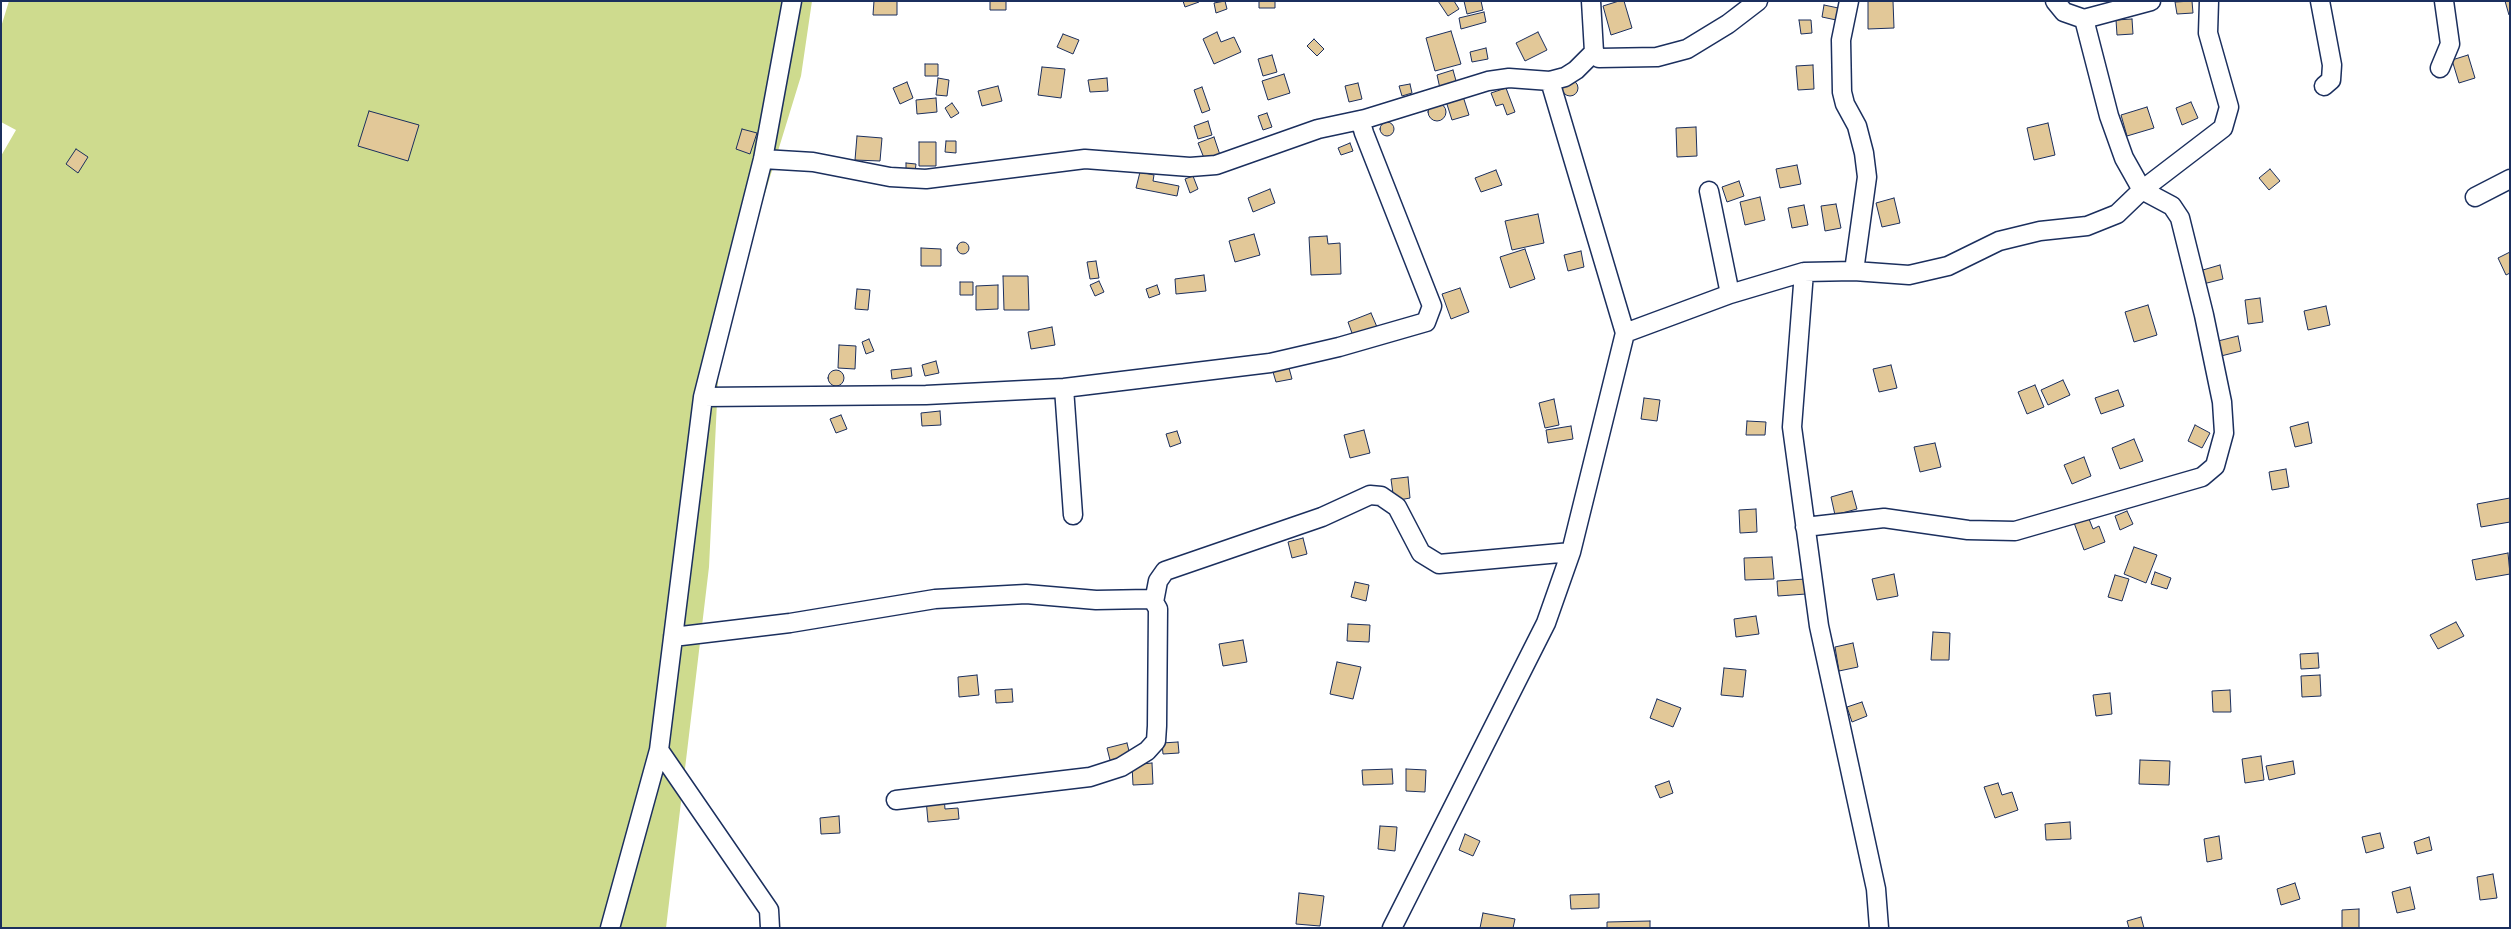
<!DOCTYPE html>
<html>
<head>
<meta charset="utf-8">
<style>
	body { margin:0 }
	#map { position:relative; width:2511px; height:929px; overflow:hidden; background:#fff; font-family:"Shantell Sans",sans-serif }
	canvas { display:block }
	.frame { position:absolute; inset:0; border:2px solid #1b2f5e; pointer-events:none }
</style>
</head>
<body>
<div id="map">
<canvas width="2511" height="929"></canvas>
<div class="frame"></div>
</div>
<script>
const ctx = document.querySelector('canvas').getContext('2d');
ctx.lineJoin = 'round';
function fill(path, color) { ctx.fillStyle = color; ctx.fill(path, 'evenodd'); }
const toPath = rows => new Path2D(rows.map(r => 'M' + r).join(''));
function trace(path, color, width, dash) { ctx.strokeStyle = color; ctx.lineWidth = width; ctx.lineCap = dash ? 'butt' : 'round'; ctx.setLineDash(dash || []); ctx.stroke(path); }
fill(toPath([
	[9,1,812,1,801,76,720,340,709,567,666,928,1,928,1,156,16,130,1,122,1,27]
]), '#cedb8e');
const building = toPath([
	[874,1,897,1,897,15,873,15,874,1],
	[990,1,1006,1,1006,10,990,10,990,1],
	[1183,1,1199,1,1199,2,1185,7,1183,1],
	[1225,1,1227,9,1216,13,1214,3,1225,1],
	[1259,1,1275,1,1275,8,1259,8,1259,1],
	[1438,1,1454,1,1459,9,1448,16,1438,1],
	[1464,1,1481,1,1483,10,1467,14,1464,1],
	[1619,1,1624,1,1632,28,1611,35,1603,6,1619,1],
	[1868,1,1893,1,1894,28,1868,29,1868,1],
	[2192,1,2193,13,2177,14,2175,2,2192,1],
	[2505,1,2510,1,2510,15,2509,15,2505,1],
	[1824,5,1843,9,1841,21,1822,17,1824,5],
	[1484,12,1486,22,1461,29,1459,18,1484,12],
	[2132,19,2133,34,2117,35,2116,20,2132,19],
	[1799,20,1811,20,1812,33,1801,34,1799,20],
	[1451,31,1461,64,1435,71,1426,38,1451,31],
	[1217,32,1221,42,1234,37,1241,52,1214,64,1203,39,1217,32],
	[1538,32,1547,50,1525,61,1516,43,1538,32],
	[1063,34,1079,40,1073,54,1057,47,1063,34],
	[1314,39,1324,49,1317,56,1307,46,1314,39],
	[1486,48,1488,59,1472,62,1470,52,1486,48],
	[1272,55,1277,72,1263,76,1258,59,1272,55],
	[2468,55,2475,78,2459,83,2452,60,2468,55],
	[925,64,938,64,938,76,925,76,925,64],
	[1813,65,1814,89,1798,90,1796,66,1813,65],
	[1042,67,1065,69,1061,98,1038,95,1042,67],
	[1453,70,1458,88,1441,93,1437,75,1453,70],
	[1284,74,1290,93,1268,100,1262,81,1284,74],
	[938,78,949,80,947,96,936,95,938,78],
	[1107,78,1108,91,1090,92,1088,80,1107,78],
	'1562 88a8 8 0 1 1 16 0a8 8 0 1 1-16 0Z',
	[907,82,913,98,900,104,893,88,907,82],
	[1358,83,1362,99,1349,102,1345,86,1358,83],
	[1410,84,1412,93,1402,96,1399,86,1410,84],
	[998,86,1002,101,982,106,978,91,998,86],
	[1202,87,1210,110,1202,113,1194,90,1202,87],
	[1506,88,1515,112,1507,115,1503,104,1496,106,1491,93,1506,88],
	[1461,90,1469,115,1452,120,1444,95,1461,90],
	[936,98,937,112,917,114,916,100,936,98],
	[2191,102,2198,118,2182,125,2176,108,2191,102],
	[952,103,959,113,951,118,945,108,952,103],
	'1428 112a9 9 0 1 1 18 0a9 9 0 1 1-18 0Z',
	[2147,107,2154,128,2127,136,2121,115,2147,107],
	[369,111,419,125,408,161,358,146,369,111],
	[1267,113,1272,127,1263,130,1258,116,1267,113],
	[1208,121,1212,135,1198,139,1194,126,1208,121],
	'1380 129a7 7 0 1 1 14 0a7 7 0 1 1-14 0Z',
	[2048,123,2055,155,2034,160,2027,128,2048,123],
	[1696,127,1697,156,1677,157,1676,128,1696,127],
	[742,129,757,133,750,154,736,149,742,129],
	[857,136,882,138,880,161,855,160,857,136],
	[1214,137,1221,158,1206,163,1198,143,1214,137],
	[946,141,956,141,956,153,945,152,946,141],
	[919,142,936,142,936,166,919,166,919,142],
	[1350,143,1353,151,1341,155,1338,148,1350,143],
	[76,149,88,157,78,173,66,164,76,149],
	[906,163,916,164,915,172,906,172,906,163],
	[1797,165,1801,184,1780,188,1776,169,1797,165],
	[2270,169,2280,181,2269,190,2259,178,2270,169],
	[1496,170,1502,185,1481,192,1475,178,1496,170],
	[1140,172,1154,175,1153,181,1179,186,1177,196,1136,188,1140,172],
	[1193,176,1198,189,1190,193,1185,179,1193,176],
	[1739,181,1744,196,1727,202,1722,187,1739,181],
	[1270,189,1275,203,1253,212,1248,198,1270,189],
	[1760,197,1765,220,1745,225,1740,202,1760,197],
	[1894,198,1900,223,1882,227,1876,203,1894,198],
	[1836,204,1841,228,1825,231,1821,206,1836,204],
	[1804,205,1808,225,1792,228,1788,208,1804,205],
	[1538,214,1544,243,1512,250,1505,221,1538,214],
	[1254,234,1260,255,1235,262,1229,241,1254,234],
	[1327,236,1328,244,1340,243,1341,274,1311,275,1309,237,1327,236],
	'957 248a6 6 0 1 1 12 0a6 6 0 1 1-12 0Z',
	[921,248,941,249,941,266,921,266,921,248],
	[1525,249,1535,279,1510,288,1500,257,1525,249],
	[1581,251,1584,267,1568,271,1564,255,1581,251],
	[2510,252,2510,273,2506,275,2498,258,2510,252],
	[1096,261,1099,278,1090,279,1087,262,1096,261],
	[2220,265,2223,279,2199,285,2196,272,2220,265],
	[1204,275,1206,291,1176,294,1175,279,1204,275],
	[1003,276,1028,276,1029,310,1004,310,1003,276],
	[1099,281,1104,292,1095,296,1090,285,1099,281],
	[960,282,973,282,973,295,960,295,960,282],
	[998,285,998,309,976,310,976,286,998,285],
	[1157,285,1160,294,1149,298,1146,289,1157,285],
	[1460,288,1469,312,1451,319,1442,294,1460,288],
	[857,289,870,290,868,310,855,309,857,289],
	[2260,298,2263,322,2248,324,2245,300,2260,298],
	[2148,305,2157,335,2134,342,2125,312,2148,305],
	[2326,306,2330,325,2308,330,2304,311,2326,306],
	[1371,313,1377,327,1353,336,1348,322,1371,313],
	[1052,327,1055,345,1031,349,1028,332,1052,327],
	[2238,336,2241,351,2217,357,2214,342,2238,336],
	[869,339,874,351,866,354,862,342,869,339],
	[839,345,856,346,855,369,838,368,839,345],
	[936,361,939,373,925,376,922,365,936,361],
	[1891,365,1897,388,1879,392,1873,369,1891,365],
	[911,368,912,376,892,379,891,370,911,368],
	[1289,368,1292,379,1276,382,1273,372,1289,368],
	'828 378a8 8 0 1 1 16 0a8 8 0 1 1-16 0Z',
	[2063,380,2070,395,2048,405,2041,390,2063,380],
	[2035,385,2044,407,2027,414,2018,392,2035,385],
	[2118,390,2124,406,2101,414,2095,398,2118,390],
	[1644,398,1660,400,1657,421,1641,419,1644,398],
	[1554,399,1559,425,1545,428,1539,403,1554,399],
	[940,411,941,425,922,426,921,413,940,411],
	[841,415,847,429,836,433,830,419,841,415],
	[1747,421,1766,422,1765,435,1746,435,1747,421],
	[2308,422,2312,443,2295,447,2290,427,2308,422],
	[2195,425,2210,433,2202,448,2188,441,2195,425],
	[1571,426,1573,439,1548,443,1546,430,1571,426],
	[1364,430,1370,453,1350,458,1344,435,1364,430],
	[1177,431,1181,443,1170,447,1166,434,1177,431],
	[2134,439,2143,461,2120,469,2112,448,2134,439],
	[1935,443,1941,467,1920,472,1914,447,1935,443],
	[2084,457,2091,476,2072,484,2064,465,2084,457],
	[2286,469,2289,487,2272,490,2269,472,2286,469],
	[1408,477,1410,498,1394,501,1391,479,1408,477],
	[1852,491,1857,509,1835,515,1831,497,1852,491],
	[2510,498,2510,522,2481,527,2477,504,2510,498],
	[1756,509,1757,532,1740,533,1739,510,1756,509],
	[2127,511,2133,524,2120,530,2115,516,2127,511],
	[2087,514,2093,529,2099,526,2105,542,2084,550,2073,520,2087,514],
	[1303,538,1307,554,1292,558,1288,542,1303,538],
	[2134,547,2157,555,2146,583,2124,574,2134,547],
	[2508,553,2510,574,2476,580,2472,560,2508,553],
	[1772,557,1774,579,1745,580,1744,558,1772,557],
	[2155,572,2171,578,2167,589,2151,584,2155,572],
	[1894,574,1898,596,1877,600,1872,579,1894,574],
	[2115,575,2129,579,2122,601,2108,597,2115,575],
	[1805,579,1806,594,1778,596,1777,581,1805,579],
	[1355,582,1369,585,1366,601,1351,597,1355,582],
	[1756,616,1759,634,1736,637,1734,619,1756,616],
	[2456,622,2464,636,2438,649,2430,635,2456,622],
	[1348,624,1370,625,1369,642,1347,641,1348,624],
	[1933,632,1950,633,1949,660,1931,660,1933,632],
	[1243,640,1247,662,1223,666,1219,644,1243,640],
	[1853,643,1858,667,1839,671,1835,647,1853,643],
	[2318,653,2319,668,2301,669,2300,654,2318,653],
	[1337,662,1361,667,1353,699,1330,694,1337,662],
	[1724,668,1746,670,1743,697,1721,695,1724,668],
	[977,675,979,695,959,697,958,677,977,675],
	[2320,675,2321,696,2302,697,2301,676,2320,675],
	[1012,689,1013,702,996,703,995,690,1012,689],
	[2230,690,2231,712,2213,712,2212,691,2230,690],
	[2110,693,2112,714,2096,716,2093,695,2110,693],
	[1657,699,1681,708,1673,727,1650,718,1657,699],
	[1862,702,1867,716,1852,722,1847,707,1862,702],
	[1178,742,1179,753,1163,754,1162,743,1178,742],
	[1127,743,1131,759,1111,764,1107,748,1127,743],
	[2261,756,2264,780,2245,783,2242,759,2261,756],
	[2140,760,2170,761,2169,785,2139,784,2140,760],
	[2293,761,2295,774,2269,780,2266,766,2293,761],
	[1152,763,1153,784,1133,785,1132,765,1152,763],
	[1392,769,1393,784,1363,785,1362,770,1392,769],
	[1406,769,1426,770,1425,792,1406,791,1406,769],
	[1669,781,1673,793,1660,798,1655,786,1669,781],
	[1998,783,2002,795,2012,792,2018,810,1995,818,1984,787,1998,783],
	[944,797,945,809,958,808,959,819,928,822,926,799,944,797],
	[839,816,840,833,821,834,820,818,839,816],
	[2070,822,2071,839,2046,840,2045,824,2070,822],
	[1380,826,1397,827,1395,851,1378,849,1380,826],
	[2380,833,2384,848,2366,853,2362,837,2380,833],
	[1465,834,1480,841,1473,856,1459,850,1465,834],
	[2219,836,2222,859,2207,862,2204,839,2219,836],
	[2429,837,2432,850,2417,854,2414,842,2429,837],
	[2493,874,2497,898,2480,900,2477,877,2493,874],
	[2295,883,2300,899,2281,905,2277,889,2295,883],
	[2410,887,2415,909,2397,913,2392,892,2410,887],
	[1299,893,1324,896,1320,926,1296,924,1299,893],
	[1599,894,1599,908,1571,909,1570,895,1599,894],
	[2359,909,2359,928,2342,928,2342,910,2359,909],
	[1483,913,1515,919,1513,928,1480,928,1483,913],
	[2141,917,2144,928,2129,928,2127,921,2141,917],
	[1650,921,1650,928,1607,928,1607,922,1650,921]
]);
fill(building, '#e2c898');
trace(building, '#1b2f5e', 1);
const minor = toPath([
	[1591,1,1594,52,1599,58,1657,57,1687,49,1728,24,1758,1],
	[1849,1,1841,40,1842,92,1845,104,1857,126,1864,153,1867,177,1854,271],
	[2055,1,2064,12,2084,19,2151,1],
	[2320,1,2332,65,2331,80,2324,86],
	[2440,68,2450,44,2444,1],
	[763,159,813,162,890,177,926,179,1085,159,1190,167,1216,165,1318,129,1365,119],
	[1709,191,1730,294],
	[2475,197,2510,179],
	[1804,272,1854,271,1909,275,1948,266,1999,241,2040,231,2087,226,2117,214,2142,190,2223,128,2229,107,2208,33,2209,1],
	[1625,333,1730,294,1804,272,1792,427,1819,626,1876,889,1879,928],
	[1064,388,1073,515],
	[703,397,926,395,1064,388,1270,363,1339,347,1426,322,1432,306,1364,133,1362,126,1365,119,1488,81,1509,78,1550,81,1565,77,1576,70,1594,52],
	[1805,527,1884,518,1968,530,2015,531,2202,477,2215,466,2224,433,2222,402,2204,315,2180,218,2172,206,2142,190,2124,158,2109,116,2084,19],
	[1154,602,1158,581,1165,571,1322,517,1370,495,1381,496,1397,507,1421,553,1439,564,1571,552],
	[673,637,790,623,935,599,1026,594,1096,600,1149,599,1154,602,1158,609,1157,726,1156,741,1147,751,1121,767,1090,777,896,800],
	[659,750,769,910,770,928],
	[610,928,659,750,703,397,763,159,792,1],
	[1392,928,1546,623,1571,552,1625,333,1550,81]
]);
trace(minor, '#1b2f5e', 21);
trace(minor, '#fff', 18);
</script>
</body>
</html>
